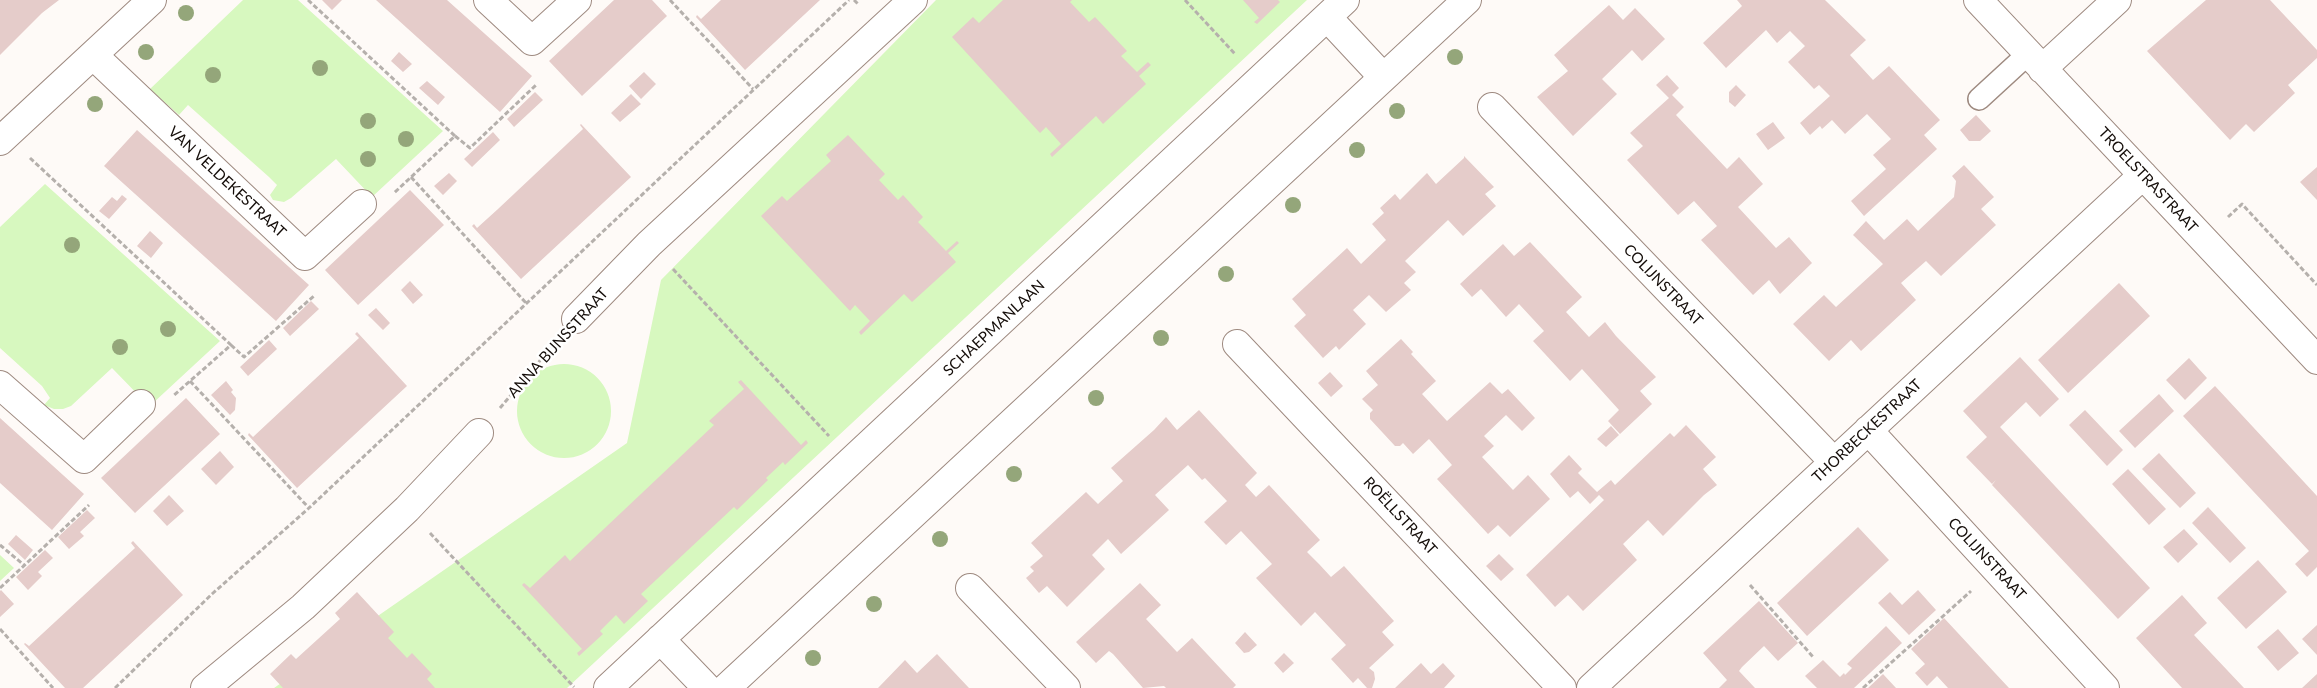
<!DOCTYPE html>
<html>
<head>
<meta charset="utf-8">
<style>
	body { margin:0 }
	canvas { display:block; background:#fefaf7 }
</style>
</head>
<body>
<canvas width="2317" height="688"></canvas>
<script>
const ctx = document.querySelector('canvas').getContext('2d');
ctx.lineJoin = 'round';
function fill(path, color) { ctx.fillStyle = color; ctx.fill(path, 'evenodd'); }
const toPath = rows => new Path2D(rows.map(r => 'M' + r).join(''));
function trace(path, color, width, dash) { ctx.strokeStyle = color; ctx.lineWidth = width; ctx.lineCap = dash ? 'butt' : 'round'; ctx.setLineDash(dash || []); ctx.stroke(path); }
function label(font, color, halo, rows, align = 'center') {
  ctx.font = font + ' Lato,sans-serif'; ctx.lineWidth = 5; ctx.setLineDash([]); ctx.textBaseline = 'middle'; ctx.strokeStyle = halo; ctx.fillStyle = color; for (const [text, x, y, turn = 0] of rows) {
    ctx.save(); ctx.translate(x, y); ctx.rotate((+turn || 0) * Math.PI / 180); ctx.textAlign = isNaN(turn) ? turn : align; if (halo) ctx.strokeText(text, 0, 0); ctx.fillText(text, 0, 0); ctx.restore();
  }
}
fill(toPath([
	[243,0,298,0,443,131,372,197,336,159,291,198,284,202,273,200,270,195,277,185,269,177,188,105,179,115,150,89],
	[936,0,1307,0,567,688,274,688,627,443,661,280],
	[45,184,220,341,152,404,146,403,112,368,71,406,63,409,54,409,44,405,50,398,42,386,0,348,0,227],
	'517 411a47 47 0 1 1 94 0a47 47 0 1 1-94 0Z',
	[0,555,14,568,0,581]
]), '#d7f8bf');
fill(toPath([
	[0,0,59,0,42,13,0,55],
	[322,0,342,0,332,10],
	[376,0,447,0,532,76,500,112],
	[614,0,652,0,667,16,582,96,549,61],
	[721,0,820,0,745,70,696,17,697,15,701,19],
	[1003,0,1072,0,1070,2,1089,22,1095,17,1127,51,1121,56,1137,72,1148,62,1151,65,1139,76,1146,84,1103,124,1096,116,1052,157,1050,154,1061,144,1046,127,1040,133,952,37,973,17,979,23],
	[1243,0,1278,0,1280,2,1257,24,1254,22,1259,18],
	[1737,0,1825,0,1866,40,1850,55,1873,80,1889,66,1940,120,1924,135,1937,149,1864,216,1851,201,1886,169,1873,155,1891,139,1867,114,1845,134,1832,120,1822,129,1820,126,1810,135,1800,123,1830,96,1819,85,1814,89,1788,62,1805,46,1790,31,1777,43,1766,30,1726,68,1703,43,1742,6],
	[2206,0,2270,0,2317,50,2317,58,2288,85,2295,93,2254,132,2246,124,2230,140,2147,51],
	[1609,5,1623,20,1635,8,1665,39,1642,61,1632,50,1602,79,1617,94,1573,136,1537,97,1568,71,1554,55],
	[399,52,412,64,403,72,391,61],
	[644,72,656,84,641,99,629,86],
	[1667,75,1679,88,1672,95,1684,107,1676,115,1727,169,1739,157,1763,184,1738,207,1776,248,1789,237,1812,263,1780,294,1769,280,1753,295,1701,240,1717,226,1694,201,1678,215,1627,160,1643,146,1630,133,1669,98,1656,85],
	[427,81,445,97,438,105,419,88],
	[1736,85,1746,95,1735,107,1729,102,1729,92],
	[535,92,543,100,514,127,507,119],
	[631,94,641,104,620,122,611,113],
	[1976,115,1991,131,1980,141,1969,141,1960,130],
	[1773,122,1785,138,1768,150,1756,134],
	[581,124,631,177,521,279,472,226,474,224,477,228,498,209,583,129,580,125],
	[137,130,309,285,276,321,104,166],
	[493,132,500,140,472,167,464,159],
	[848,135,885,174,879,180,898,200,903,195,923,217,918,222,946,251,957,241,959,243,948,253,956,262,912,302,904,294,861,335,859,332,870,321,855,305,850,311,761,216,782,196,787,201,831,161,826,155],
	[1464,156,1494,187,1485,194,1496,206,1463,236,1448,220,1405,261,1416,272,1404,283,1411,290,1386,312,1369,295,1353,310,1366,324,1339,350,1336,346,1323,358,1294,326,1306,315,1292,299,1347,248,1361,264,1386,240,1372,224,1384,213,1380,208,1395,194,1400,200,1427,173,1436,184,1464,158],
	[1964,165,1994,197,1981,209,1996,225,1941,276,1926,261,1901,283,1916,300,1861,351,1851,340,1829,361,1793,324,1824,295,1836,307,1883,264,1853,235,1866,221,1884,240,1907,219,1918,231,1954,197,1956,181,1952,176],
	[2317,167,2317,200,2300,182],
	[449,173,457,181,443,195,434,186],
	[410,190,444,225,358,305,325,270],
	[122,195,127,199,109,219,99,211,112,197,117,201],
	[150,231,163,243,151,258,137,246],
	[1530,242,1582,297,1566,312,1589,337,1605,322,1616,336,1656,377,1640,391,1652,404,1620,434,1608,421,1619,410,1582,369,1570,381,1533,341,1544,331,1519,304,1506,317,1481,289,1472,297,1460,284,1503,244,1514,256],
	[410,281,423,295,413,304,401,290],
	[2119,283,2150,316,2068,393,2038,360],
	[311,301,319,309,290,336,283,328],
	[376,308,390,323,383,330,368,315],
	[357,332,407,386,297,488,248,435,249,433,253,437,359,338,355,334],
	[1401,339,1413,352,1411,354,1436,381,1422,394,1447,421,1490,382,1502,394,1508,389,1535,418,1522,431,1506,415,1484,436,1494,446,1482,457,1513,490,1528,475,1550,499,1510,537,1498,525,1488,534,1437,479,1452,465,1429,439,1413,454,1403,443,1400,446,1395,446,1370,419,1370,413,1373,410,1362,399,1378,385,1366,371],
	[269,340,277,349,248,376,240,367],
	[2020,357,2059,399,2040,417,2026,402,2000,427,2150,588,2118,619,1992,485,1996,480,1992,484,1966,457,1987,437,1963,411],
	[2189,358,2207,378,2185,400,2166,380],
	[1330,372,1343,386,1331,397,1318,383],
	[741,380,801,445,806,440,808,443,785,465,783,462,766,478,768,480,737,510,734,507,641,594,648,601,624,624,616,615,600,631,603,634,579,656,577,653,582,649,522,585,524,583,530,588,565,555,570,561,714,425,709,421,744,389,738,382],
	[226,381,233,390,231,392,236,398,235,410,230,415,211,395],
	[2215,386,2317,496,2317,567,2307,577,2295,564,2309,551,2183,416],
	[2159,394,2174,411,2135,448,2119,431],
	[186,398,220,434,135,513,101,478],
	[1199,410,1257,473,1245,485,1256,497,1269,485,1320,540,1307,552,1319,564,1331,577,1344,566,1394,621,1382,632,1394,645,1369,668,1374,672,1375,679,1372,688,1367,688,1358,678,1353,683,1331,659,1346,645,1315,612,1301,626,1256,578,1272,564,1241,531,1226,545,1204,522,1227,501,1205,478,1202,480,1188,465,1155,495,1169,510,1121,554,1108,539,1092,555,1105,569,1067,607,1047,586,1039,593,1026,578,1034,571,1030,567,1043,556,1031,543,1086,492,1098,504,1110,493,1123,481,1111,468,1154,430,1166,417,1177,430],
	[2085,410,2123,450,2107,466,2069,425],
	[0,418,84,494,52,530,0,483],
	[1686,425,1716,457,1703,469,1717,485,1704,495,1663,536,1648,520,1623,544,1637,560,1583,611,1568,595,1555,607,1526,575,1604,500,1599,495,1590,504,1578,491,1570,498,1550,474,1569,455,1582,469,1578,473,1597,492,1611,480,1615,485,1670,433,1674,437],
	[1611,426,1619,435,1606,447,1597,439],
	[220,451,234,467,216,485,201,469],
	[2159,453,2196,493,2180,508,2142,469],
	[2128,469,2166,509,2149,525,2112,484],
	[169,495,184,511,167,526,153,511],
	[2208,507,2246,548,2230,563,2192,523],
	[87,510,95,518,80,532,84,536,69,549,58,537],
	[1858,527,1889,560,1807,636,1777,603],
	[2184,529,2198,544,2178,563,2163,547],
	[16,535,33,550,25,560,8,544],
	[133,541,183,595,83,688,65,688,24,644,25,643,29,646,135,548,131,543],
	[45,550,53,558,38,572,42,576,28,590,16,577],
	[1499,554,1514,569,1501,581,1486,566],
	[2258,560,2287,592,2246,629,2217,598],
	[1140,583,1161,605,1146,619,1177,652,1192,638,1236,685,1233,688,1166,688,1164,686,1143,688,1113,654,1109,651,1096,663,1076,642],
	[1,590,14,604,0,617,0,591],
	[1918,590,1936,610,1909,635,1878,603,1890,592,1902,605],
	[357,592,394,632,388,638,407,658,412,653,432,674,427,679,435,688,283,688,270,674,291,654,296,659,340,619,335,613],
	[2182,595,2207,623,2194,635,2244,688,2182,688,2136,638],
	[1759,601,1798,643,1778,661,1764,646,1742,667,1739,671,1755,688,1719,688,1727,680,1703,653],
	[1944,618,1995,673,2009,688,1948,688,1937,676,1927,686,1915,673,1925,664,1911,649],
	[2317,625,2317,655,2302,639],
	[1886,626,1902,643,1854,688,1817,688,1805,676,1823,660,1840,677,1844,673,1845,675,1852,668,1847,664],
	[2278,629,2299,653,2278,671,2257,647],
	[1245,632,1257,645,1249,652,1244,653,1235,643],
	[1284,653,1294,663,1283,673,1274,663],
	[937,654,969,688,878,688,905,660,917,673],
	[1421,663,1431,674,1443,663,1455,676,1444,688,1395,688],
	[1883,674,1896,688,1868,688],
	[2317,674,2317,688,2302,688]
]), '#e5ccca');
const service = toPath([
	[1979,99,2028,54]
]);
const minor = toPath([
	[488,0,532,41,577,0],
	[1978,0,2317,360],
	[1327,17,1383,77],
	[93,55,305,256,362,204],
	[2042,69,2117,0],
	[1492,107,1834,462],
	[0,141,152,0],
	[576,319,649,244,913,0],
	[1237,344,1562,688],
	[0,385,84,459,141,404],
	[1868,430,2105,688],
	[970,588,1066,688],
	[660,639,707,688],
	[205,688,303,607,407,509,479,433],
	[608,688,1345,0],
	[1591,688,2143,175]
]);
const tertiary = toPath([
	[726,688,1467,0]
]);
trace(service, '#9e8a80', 24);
trace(minor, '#9e8a80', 30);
trace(tertiary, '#9e8a80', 30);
trace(toPath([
	[308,0,455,136,394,193],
	[670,0,753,89],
	[854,0,859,5],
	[1185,0,1236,55],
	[455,136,470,148,536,85],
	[30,158,231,345,173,396],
	[411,177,526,303],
	[2228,217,2242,204,2317,285],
	[673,269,829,436],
	[231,345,244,357,315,295],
	[190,381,309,508],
	[500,408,554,344],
	[430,533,574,687],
	[0,545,24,565],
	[1750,585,1814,658],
	[0,588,89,505],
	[0,629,53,688],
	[115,688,212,594,309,508,849,0],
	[1863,688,1971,591]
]), '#b5b0ac', 3, [5, 2.5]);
trace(service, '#fff', 21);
trace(minor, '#fff', 28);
trace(tertiary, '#fff', 28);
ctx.fillStyle = '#94a67a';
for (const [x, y] of [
	[186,13],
	[146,52],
	[1455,57],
	[320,68],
	[213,75],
	[95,104],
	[1397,111],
	[368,121],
	[406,139],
	[1357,150],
	[368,159],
	[1293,205],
	[72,245],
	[1226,274],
	[168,329],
	[1161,338],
	[120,347],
	[1096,398],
	[1014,474],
	[940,539],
	[874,604],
	[813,658]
]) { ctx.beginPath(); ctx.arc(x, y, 8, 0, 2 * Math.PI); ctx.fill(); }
label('15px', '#140d09', '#fff', [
	["TROELSTRASTRAAT",2148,180,47],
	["VAN VELDEKESTRAAT",227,182,43],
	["COLIJNSTRAAT",1663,285,46],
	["SCHAEPMANLAAN",994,328,-43],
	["ANNA BIJNSSTRAAT",558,343,-48],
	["THORBECKESTRAAT",1867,431,-43],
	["ROËLLSTRAAT",1400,516,47],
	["COLIJNSTRAAT",1987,559,47]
]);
</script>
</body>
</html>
